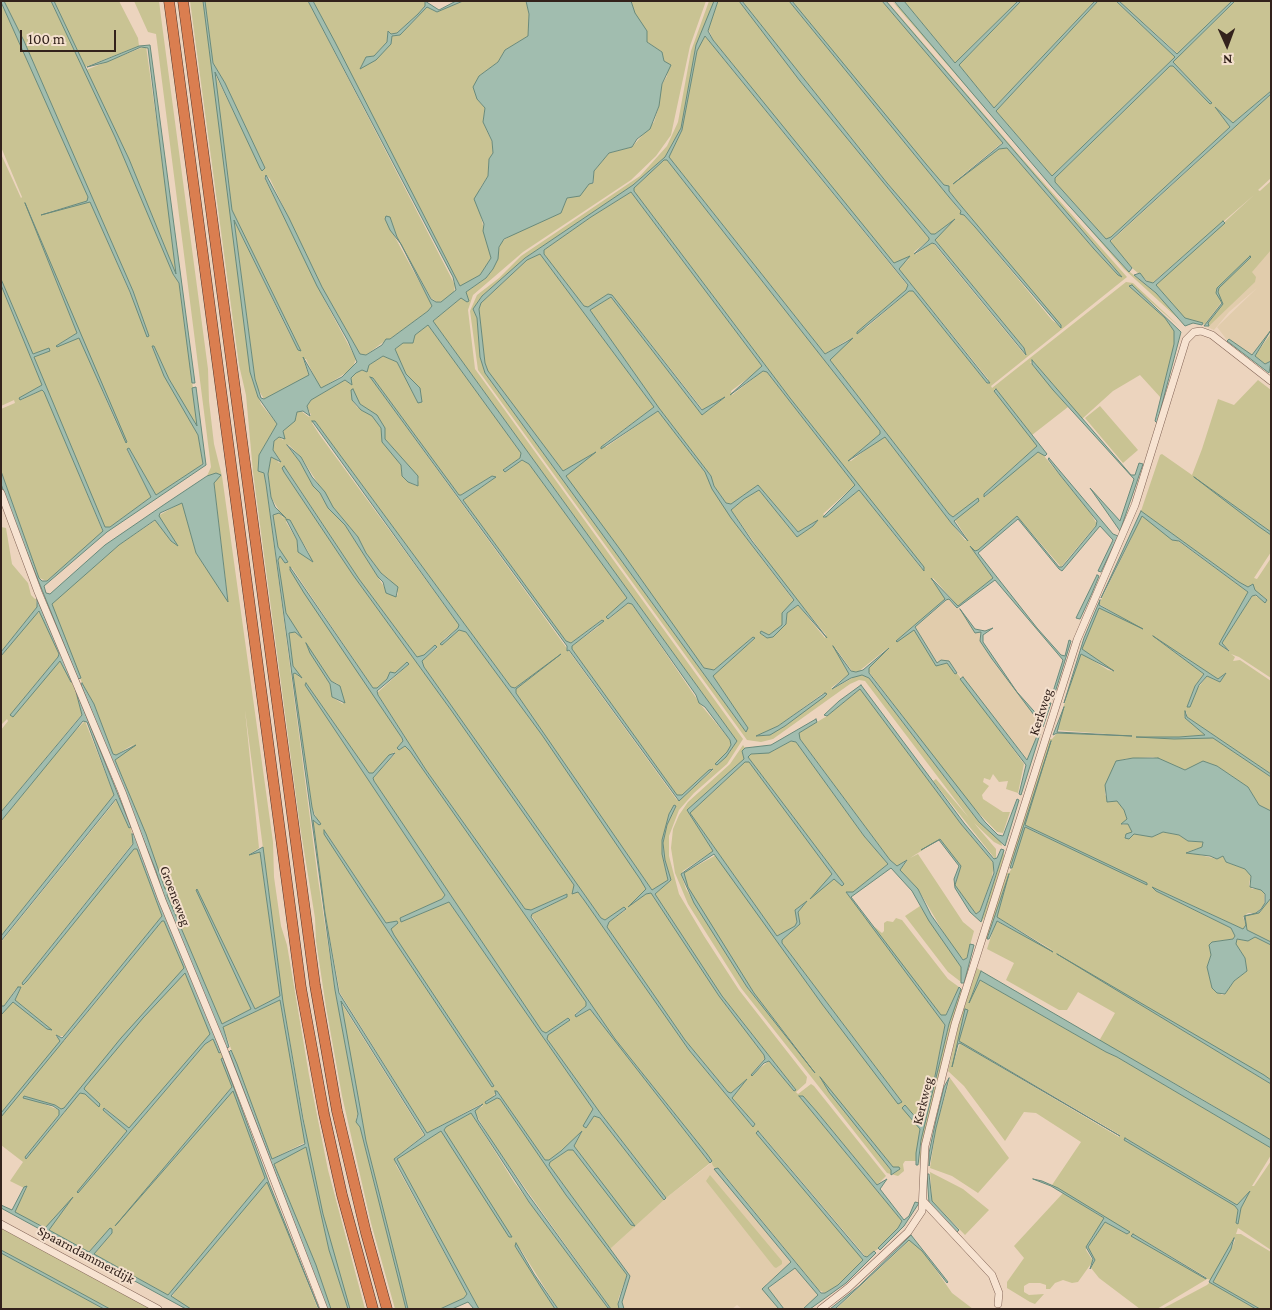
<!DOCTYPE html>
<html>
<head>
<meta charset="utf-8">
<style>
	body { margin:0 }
	#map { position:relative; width:1272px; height:1310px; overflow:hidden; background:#ecd4be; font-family:"Crimson Pro",serif }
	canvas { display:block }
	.frame { position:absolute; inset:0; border:2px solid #33221c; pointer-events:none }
	.north { position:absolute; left:1202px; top:20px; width:50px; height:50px; -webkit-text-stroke:4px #f4e0cd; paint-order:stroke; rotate:178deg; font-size:14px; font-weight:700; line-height:20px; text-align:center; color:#33221c }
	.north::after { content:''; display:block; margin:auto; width:18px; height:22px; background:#33221c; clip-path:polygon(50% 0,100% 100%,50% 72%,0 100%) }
	.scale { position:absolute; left:20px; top:30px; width:96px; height:22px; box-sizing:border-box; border:2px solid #33221c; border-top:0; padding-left:6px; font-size:15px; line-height:18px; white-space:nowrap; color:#33221c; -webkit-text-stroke:4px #f4e0cd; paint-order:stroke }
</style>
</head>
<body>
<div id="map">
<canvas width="1272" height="1310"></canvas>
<div class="frame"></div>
<div class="north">N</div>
<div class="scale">100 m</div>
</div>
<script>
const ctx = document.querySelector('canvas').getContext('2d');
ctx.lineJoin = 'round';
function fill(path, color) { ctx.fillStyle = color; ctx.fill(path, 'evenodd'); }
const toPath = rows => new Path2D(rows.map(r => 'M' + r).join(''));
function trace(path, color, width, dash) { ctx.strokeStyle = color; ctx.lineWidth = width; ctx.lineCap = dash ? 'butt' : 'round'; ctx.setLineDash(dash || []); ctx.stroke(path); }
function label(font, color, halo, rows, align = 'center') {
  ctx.font = font + ' "Crimson Pro",serif'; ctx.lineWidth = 4; ctx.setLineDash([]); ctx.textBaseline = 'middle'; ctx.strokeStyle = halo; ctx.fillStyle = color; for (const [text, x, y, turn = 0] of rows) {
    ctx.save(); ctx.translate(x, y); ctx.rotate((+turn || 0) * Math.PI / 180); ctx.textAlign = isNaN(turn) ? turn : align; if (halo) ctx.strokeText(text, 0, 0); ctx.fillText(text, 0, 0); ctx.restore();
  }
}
fill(toPath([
	[1271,181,1271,330,1254,355,1251,355,1229,339,1227,340,1217,327,1257,288,1229,312,1214,330,1207,327,1208,323,1223,304,1218,290,1250,256,1217,288,1216,293,1222,303,1204,326,1201,322,1185,318,1156,285],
	[949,598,956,608,960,609,975,633,981,632,980,641,994,663,1042,723,1028,760,949,662,937,663,915,627],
	[711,1163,791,1262,791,1264,766,1284,772,1300,779,1309,742,1309,737,1305,732,1309,624,1309,622,1302,630,1276,610,1249,666,1198],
	[795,1267,815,1290,819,1297,803,1309,784,1309,768,1289]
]), '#e1ccac');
fill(toPath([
	[4,1,51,1,115,137,173,274,179,283,198,426,194,424,169,379,154,346,152,347,169,384,198,435,203,464,156,495,129,448,127,450,151,497,110,527,105,527,103,523,34,357,49,351,49,349,33,354,1,279,1,154,21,198,22,197,1,147,1,2,88,197,88,201,41,214,90,202,149,336,133,291,24,41],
	[25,203,31,216,124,441,79,337,56,346,77,333],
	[54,1,119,1,138,38,139,46,85,67],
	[134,1,159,1,161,17,208,369,209,401,214,444,222,476,273,842,274,877,281,926,287,945,309,1075,328,1170,365,1309,350,1309,332,1252,312,1167,283,1002,245,710,259,848,250,854,260,852,280,996,255,1009,197,889,251,1009,222,1024,167,895,171,890,165,889,145,832,115,760,134,744,116,755,113,754,94,704,82,683,52,607,53,602,119,545,156,520,171,541,177,545,158,516,182,502,196,553,228,600,214,483,219,474,207,476,211,467,156,34,148,32],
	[190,1,203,1,252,379,261,404,277,424,259,455,258,471,264,473,266,484,318,879,335,990,358,1114,356,1118,360,1127,406,1309,395,1309,371,1223,342,1096,326,1007,316,941,315,918,300,826,253,472,246,395,239,365],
	[205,1,308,1,455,285,454,292,443,301,437,302,431,298,397,237,391,220,385,219,432,305,428,311,390,339,386,340,366,355,360,354,322,287,270,179,267,176,264,177,326,303,356,359,352,369,322,388,319,386,306,359,303,359,309,376,264,399,256,386,234,220,290,335,301,351,232,210,214,72,258,162,265,168,225,83,213,63],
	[313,1,425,1,425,6,418,14,397,33,391,34,388,31,387,42,374,56,366,58,360,69,376,58,391,44,392,36,400,35,427,7,437,12,463,1,526,1,529,14,528,36,505,50,498,62,479,76,477,99,485,108,483,122,492,142,493,153,489,159,488,176,480,188,479,209,491,258,480,275,463,286,460,286],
	[631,1,706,1,690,46,671,135,656,156,631,180,523,252,473,295,468,310,475,369,743,739,727,764,694,793,679,810,669,836,669,856,679,894,704,936,739,990,807,1077,806,1083,796,1092,798,1094,811,1084,814,1086,886,1176,877,1185,817,1112,803,1097,799,1096,902,1221,898,1228,878,1249,866,1257,767,1141,759,1132,757,1133,862,1257,862,1262,838,1285,825,1293,819,1290,726,1177,713,1166,707,1154,615,1039,569,973,531,915,567,897,567,894,531,910,525,909,426,770,377,693,409,664,407,663,377,688,373,688,292,568,289,568,402,738,403,741,397,748,399,750,405,746,410,751,586,1002,586,1006,575,1014,579,1015,590,1009,710,1163,666,1198,601,1114,547,1039,548,1035,570,1020,568,1018,546,1033,542,1031,374,781,373,778,395,754,394,752,373,773,369,773,306,683,305,685,445,895,442,899,400,918,401,922,449,902,593,1109,584,1126,586,1128,594,1116,600,1118,664,1200,610,1249,549,1165,550,1162,568,1150,573,1150,634,1226,574,1146,582,1132,561,1151,549,1160,545,1160,497,1091,492,1098,500,1099,566,1195,627,1275,618,1300,619,1309,611,1309,493,1143,475,1113,475,1110,483,1106,481,1104,427,1133,340,993,325,913,313,820,319,825,312,807,293,674,295,672,301,679,292,664,289,632,295,632,302,638,288,617,284,607,278,556,281,556,286,563,288,562,278,547,273,515,279,513,284,519,271,497,268,474,271,457,274,457,279,463,281,461,273,450,274,441,279,437,283,440,284,428,296,418,297,412,301,411,309,417,311,415,307,406,311,400,345,380,352,385,351,379,356,373,362,370,367,372,366,369,369,365,383,356,397,362,417,401,421,394,419,388,406,374,395,349,403,343,413,343,415,335,428,325,521,453,520,458,504,469,505,472,522,460,529,464,627,598,607,617,609,619,628,603,632,604,701,705,730,740,731,745,727,752,716,764,717,765,729,753,737,741,433,321,461,298,469,301,466,292,486,278,493,269,501,242,516,232,561,213,567,198,578,195,589,184,594,183,594,171,609,153,632,147,654,122,659,106,660,88,667,76,668,66,664,61,662,52,647,42,647,31,634,13],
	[370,377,373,378,459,495,461,495,492,476,496,477,463,500,566,641,571,643,603,619,598,627,572,646,572,649,677,795,682,795,712,768,713,770,682,798,677,800],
	[351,390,360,404,376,415,384,426,385,439,419,479,417,486,408,482,401,471,401,465,386,445,381,428,372,416,357,407,352,400],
	[315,421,511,687,515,688,561,654,516,689,516,693,652,890,668,880,662,854,662,840,669,814,674,805,676,806,667,825,663,843,665,860,671,880,655,894,722,996,796,1090,794,1091,769,1061,751,1075,765,1058,764,1055,719,996,651,893,646,894,628,907,646,890,644,884,542,735,466,632,459,630,442,645,444,639,458,628,459,625,319,434,312,423],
	[289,445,301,457,333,507,358,537,366,553,381,573,389,579,398,593,397,596,388,593,345,525,328,508,320,493,313,486,300,462,287,446],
	[287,470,359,579,417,657,424,655,435,645,437,648,422,661,424,667,601,918,605,920,624,908,626,910,609,922,607,927,685,1040,728,1092,731,1093,747,1079,732,1098,755,1124,753,1127,689,1050,584,900,578,892,572,892,574,889,574,885,451,710,353,575,284,472],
	[289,519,309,553,311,561,297,549,297,540,286,522],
	[305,643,331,681,338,684,343,704,332,697,330,684],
	[325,831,386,923,397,921,398,923,391,929,394,936,485,1072,494,1086,492,1087,365,897,336,852],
	[709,1,714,1,708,22,696,45,681,128,665,157,633,185,525,258,482,296,473,309,477,318,480,357,485,373,746,732,748,728,713,676,755,638,753,637,714,670,704,668,619,548,565,476,596,452,563,471,488,371,485,363,479,309,481,303,527,260,540,254,654,407,604,444,606,447,658,411,705,472,731,518,794,601,782,613,782,625,769,635,761,631,760,633,767,638,773,637,786,624,787,613,798,605,825,638,826,635,778,576,731,510,744,499,759,490,797,537,813,526,818,520,798,532,758,485,731,504,726,503,714,486,711,476,659,408,590,310,611,297,702,415,725,397,703,410,612,295,608,294,588,307,584,306,544,254,544,250,591,217,631,192,762,366,759,370,731,391,732,395,763,371,767,372,855,485,823,514,826,517,859,490,921,568,925,570,790,398,634,191,634,188,664,160,667,160,880,431,880,434,849,460,851,461,878,440,885,437,952,524,965,540,968,540,955,520,979,499,953,517,949,514,830,360,849,339,825,354,669,157,682,130,698,46,705,36,908,286,906,290,857,332,867,327,909,291,913,291,987,383,988,379,898,268,909,259,894,264,713,40,708,28,718,1,739,1,800,81,929,238,929,240,914,252,916,254,932,243,934,244,1025,355,1024,348,935,240,935,237,955,220,935,234,931,234,887,183,742,1,789,1,949,197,961,212,961,215,964,215,975,227,1052,320,1061,327,957,201,949,191,949,186,944,185,908,144,792,1,882,1,1003,142,953,183,999,149,1007,148,1094,249,1118,275,1122,277,886,1,887,1,1019,155,1127,277,991,386,992,388,1126,282,1133,283,1180,327,1131,285,1130,287,1166,319,1174,330,1174,344,1161,398,1140,375,1113,391,1082,419,1033,361,1030,362,1068,407,1032,435,996,389,994,390,1037,446,984,494,985,497,1011,472,1040,451,1089,511,1097,524,1061,567,1017,516,978,550,975,551,970,546,993,578,958,606,933,578,932,581,946,597,945,599,896,641,912,630,915,631,936,665,947,663,955,674,957,673,1024,764,1018,793,1006,789,1008,781,999,782,993,774,990,780,984,778,983,782,989,786,982,795,983,799,1003,812,1010,812,1003,833,997,832,968,802,869,672,869,668,889,647,858,672,852,671,834,646,849,674,831,688,833,689,856,676,862,675,869,678,979,822,1001,841,1002,846,994,842,974,823,996,849,996,860,933,781,936,779,969,818,865,681,859,680,850,684,773,739,761,742,747,740,478,370,470,311,477,295,499,278,521,256,640,176,667,146,678,122,691,51],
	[826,693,785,726,766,736,756,736,778,726,822,694],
	[892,1,902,10,1125,268,1156,293,1184,324,1124,269],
	[904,1,1018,1,955,63],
	[1021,1,1095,1,994,108,959,65],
	[1098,1,1116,1,1175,57,1052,176,996,111],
	[1119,1,1232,1,1178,54],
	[1235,1,1271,1,1271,91,1233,123,1215,107,1230,127,1111,237,1106,239,1055,182,1055,178,1170,66,1173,66,1210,104,1212,103,1173,62],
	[146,46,178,274,176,274,129,159,86,70],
	[1271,94,1271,178,1258,190,1260,191,1271,181,1271,250,1252,272,1256,277,1255,282,1209,326,1207,324,1223,304,1222,301,1205,324,1185,318,1156,285,1254,195,1151,284,1132,268,1110,242],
	[1,285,42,385,20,398,21,400,42,390,44,391,103,532,47,581,39,578,1,471,1,409,15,403,14,400,1,406],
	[1271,333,1271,361,1265,364,1255,356],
	[1258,380,1271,390,1271,532,1194,477,1271,535,1271,552,1254,578,1257,579,1271,558,1271,678,1239,657,1231,654,1235,657,1233,661,1240,660,1271,681,1271,774,1190,719,1187,717,1187,712,1184,717,1205,735,1179,737,1137,737,1213,738,1271,777,1271,811,1259,805,1248,787,1217,766,1205,762,1185,770,1153,757,1124,759,1116,762,1105,791,1105,795,1111,800,1118,801,1124,810,1127,819,1122,825,1128,824,1132,832,1124,837,1134,834,1152,837,1163,832,1179,835,1188,841,1203,842,1202,847,1187,852,1217,859,1223,856,1226,862,1245,869,1251,874,1249,885,1252,889,1261,889,1264,892,1264,905,1256,913,1248,913,1243,917,1246,925,1243,929,1152,887,1156,891,1231,928,1235,936,1233,939,1212,942,1209,945,1211,955,1207,967,1212,988,1222,995,1225,994,1234,981,1247,971,1245,958,1236,944,1237,939,1248,941,1255,937,1271,945,1271,1080,1057,954,1271,1084,1271,1140,1190,1092,1099,1041,1115,1013,1078,992,1067,1010,1059,1010,1006,980,1014,963,987,949,996,921,1054,951,997,917,1009,874,987,939,985,939,1006,873,1009,873,1012,868,1024,827,1147,884,1025,825,1051,741,1012,862,1008,868,1049,739,1052,739,1057,733,1132,736,1056,730,1080,655,1083,654,1108,670,1113,671,1082,649,1099,608,1126,620,1099,604,1131,539,1140,517,1143,516,1156,525,1248,592,1219,644,1228,651,1229,650,1222,643,1252,596,1254,595,1266,602,1267,600,1255,590,1253,584,1248,587,1239,582,1141,511,1160,455,1162,454,1192,475,1202,449,1218,399,1234,405],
	[1154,637,1218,679,1226,673,1220,682,1207,676,1197,689,1190,707,1187,707,1195,686,1204,674],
	[1100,406,1138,450,1123,463,1085,418],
	[1,527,6,528,12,564,28,583,31,595,35,599,38,598,42,606,36,600,37,607,1,652],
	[37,612,42,614,59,654,58,657,10,715,60,661,72,682,83,713,1,812,1,730,8,721,7,719,1,725,1,656],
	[860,689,961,824,994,864,992,877,980,911,976,914,955,885,961,866,940,839,910,858,918,854,963,922,974,931,966,960,961,958,945,935,918,889,900,870,907,861,906,860,897,866,890,860,798,736,799,733,827,716],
	[85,721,114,795,1,936,1,821,67,739],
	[791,741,796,742,864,836,888,864,853,892,846,892,945,1025,934,1081,922,1120,918,1120,905,1105,920,1129,916,1161,905,1161,903,1164,904,1171,898,1176,887,1173,741,988,688,904,675,873,671,848,673,829,679,815,688,802,730,764,743,745,745,748,742,752,744,759,687,810,713,851,683,871,681,874,686,889,747,987,816,1073,754,993,697,903,685,881,684,873,716,855,822,1004,898,1103,902,1102,782,943,782,940,800,924,798,912,807,901,795,910,797,922,795,926,777,936,690,813,745,762,749,762,832,874,830,882,834,879,844,884,748,757,751,754,773,751],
	[819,1077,893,1167,899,1167,900,1169,892,1175,891,1170],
	[117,799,129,828,131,827,133,843,22,983,24,984,27,981,132,850,137,849,162,916,64,1036,55,1036,64,1041,166,916,207,1013,257,1150,221,1059,232,1087,115,1226,233,1090,265,1178,168,1295,94,1254,112,1233,112,1229,110,1229,89,1252,48,1230,73,1197,46,1228,14,1212,27,1187,24,1188,10,1181,23,1162,1,1145,1,1007,5,1010,13,1000,52,1030,15,1000,21,987,15,990,4,1006,1,1006,1,942],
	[214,1034,220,1052,213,1039,205,1044,78,1193,127,1131,103,1110,105,1108,129,1129,206,1039],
	[24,1096,55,1105,65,1112,26,1158,25,1157,59,1115,59,1110],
	[1004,850,1004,857,986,915,981,923],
	[1271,898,1271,942,1247,930,1245,916,1259,913],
	[920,906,963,970,961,982,948,972,905,916],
	[896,918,902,920,948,979,959,987,945,1016,941,1015,920,989,871,924,882,933,884,931,884,923,887,921,893,922],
	[977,968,981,971,969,1003,980,980,1106,1052,1117,1057,1271,1148,1271,1155,1252,1186,1254,1186,1271,1161,1271,1250,1238,1228,1236,1234,1241,1234,1271,1252,1271,1309,1260,1309,1213,1282,1231,1249,1235,1240,1233,1239,1211,1280,1207,1279,1157,1309,1140,1309,1099,1278,1091,1268,1095,1260,1088,1247,1105,1222,1127,1234,1129,1232,1052,1185,1081,1142,1036,1113,1024,1112,1005,1141,964,1086,948,1071,960,1019],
	[966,1009,968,1010,959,1041,1110,1129,1120,1135,1119,1137,960,1043,952,1067],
	[1125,1138,1237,1205,1250,1191,1241,1208,1238,1224,1236,1223,1238,1210,1235,1206,1124,1140],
	[1133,1234,1206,1277,1206,1279,1132,1236],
	[961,989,963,989,919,1166,921,1140,949,1024],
	[280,1000,306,1142,272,1159,223,1027],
	[340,1001,424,1135,395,1158,396,1165,467,1294,464,1298,440,1309,408,1309,366,1141],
	[950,1078,1009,1158,978,1193,952,1176,930,1168,936,1128],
	[471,1113,514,1182,609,1309,558,1309,521,1250,515,1246,555,1309,479,1309,397,1159,441,1131,511,1237,444,1130,446,1127],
	[306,1147,329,1250,348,1309,331,1309,316,1265,275,1167,274,1163],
	[930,1172,963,1189,989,1210,965,1235,932,1201],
	[710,1175,782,1261,782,1264,776,1268,774,1267,706,1181],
	[267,1181,318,1309,191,1309,171,1298,181,1283],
	[1063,1193,1105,1219,1091,1238,1086,1250,1093,1261,1078,1282,1072,1283,1063,1280,1055,1283,1050,1289,1046,1289,1046,1285,1040,1283,1029,1283,1024,1286,1024,1292,1029,1295,1044,1294,1035,1304,1030,1302,1007,1288,1007,1282,1024,1258,1014,1246],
	[1,1228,153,1309,110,1309,1,1250],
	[911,1239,925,1254,952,1293,973,1309,836,1309],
	[1,1253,47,1278,104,1309,1,1309],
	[1210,1282,1256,1309,1162,1309,1207,1285]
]), '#c9c393');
const water = toPath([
	[4,1,24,41,133,291,149,336,147,337,130,292,90,202,41,215,87,201,88,197,1,2,4,1],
	[51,1,54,1,129,159,176,274,148,48,141,47,107,62,87,67,139,46,150,45,195,383,192,383,179,283,173,274,115,137,51,1],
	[203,1,205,1,213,63,225,83,265,168,262,171,260,168,215,72,232,210,301,351,298,350,234,220,255,379,261,398,264,399,309,375,303,357,321,388,342,377,357,362,348,341,317,286,265,178,266,175,289,218,322,287,360,354,366,355,382,345,386,339,390,339,428,311,432,306,401,244,390,230,385,219,386,216,390,217,397,237,431,299,436,302,441,302,456,290,453,277,308,1,313,1,335,42,460,286,480,275,491,258,483,231,484,224,474,199,488,176,489,159,493,153,492,141,483,122,485,108,477,99,473,87,479,76,498,62,505,50,528,36,529,14,526,1,631,1,635,13,647,31,647,42,662,52,664,61,671,65,662,84,659,106,650,129,637,139,632,147,609,153,594,171,593,183,589,184,580,196,567,198,561,213,504,239,499,247,498,259,493,269,486,278,466,292,469,301,467,302,461,298,433,321,737,741,726,757,717,765,715,764,727,752,731,745,730,740,705,707,699,703,696,695,632,604,628,603,608,619,606,617,627,598,529,464,522,460,505,472,503,470,520,458,521,453,428,325,415,335,413,343,403,343,395,349,406,374,420,388,422,402,418,403,397,362,383,356,369,365,367,372,362,370,356,373,351,378,352,385,345,380,311,400,307,406,310,416,303,411,297,412,295,421,283,431,285,439,279,437,274,441,273,450,281,462,271,457,268,474,271,497,275,507,286,518,279,513,273,515,278,547,288,562,285,563,280,556,278,560,286,613,302,638,295,632,289,633,293,666,302,678,295,673,293,674,312,807,314,815,321,824,319,825,313,820,325,913,339,993,427,1133,483,1104,475,1111,478,1120,527,1193,611,1309,608,1308,529,1202,471,1113,446,1127,444,1130,512,1237,509,1237,441,1131,397,1159,479,1309,474,1309,468,1302,452,1309,440,1309,464,1298,467,1294,394,1159,425,1135,341,1001,366,1141,401,1280,408,1309,406,1309,360,1127,356,1122,358,1114,335,990,266,484,264,473,258,471,259,455,277,424,258,397,250,372,203,1],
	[425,1,439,10,456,1,463,1,437,12,427,7,400,35,392,36,391,44,376,60,360,69,366,57,374,56,387,42,388,31,391,34,397,33,418,14,425,6,425,1],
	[714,1,718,1,708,31,713,40,894,263,910,256,899,269,990,383,987,383,913,291,909,291,857,334,857,332,906,290,908,285,705,36,697,51,682,130,669,157,825,354,853,338,830,360,949,514,953,517,978,498,979,501,954,521,968,541,952,524,885,437,848,461,880,434,880,431,667,160,664,160,634,188,634,191,790,398,924,567,924,571,859,490,826,517,823,517,855,485,767,372,763,371,730,395,762,366,631,192,591,217,544,250,544,254,584,306,588,307,608,294,612,295,702,410,725,397,702,415,611,297,590,310,659,408,711,476,714,486,726,503,731,504,758,485,798,532,818,520,813,526,797,537,759,490,744,499,731,510,752,541,827,638,798,605,787,613,786,624,773,637,767,638,760,633,761,631,769,635,782,625,782,613,794,600,731,518,712,489,705,472,658,411,601,449,601,447,654,407,540,254,527,260,481,303,479,309,485,363,488,371,563,471,596,452,566,476,619,548,704,668,714,670,753,637,755,638,713,676,748,728,746,732,485,373,480,357,477,318,473,309,482,296,525,258,633,185,665,157,681,128,696,45,714,1],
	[739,1,742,1,887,183,931,234,935,234,955,219,935,240,1024,348,1026,355,935,244,932,243,914,254,929,240,929,238,800,81,739,1],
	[789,1,792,1,926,164,944,185,949,186,949,191,957,201,1061,325,1061,328,975,227,964,215,960,214,961,211,949,197,789,1],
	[882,1,886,1,1122,277,1118,275,1094,249,1007,148,999,149,953,184,1003,143,882,1],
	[894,1,904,1,955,63,1018,1,1021,1,959,65,994,108,1095,1,1098,1,996,111,1052,176,1175,57,1116,1,1119,1,1177,54,1232,1,1235,1,1173,62,1212,103,1210,104,1173,66,1170,66,1055,178,1055,182,1106,239,1111,237,1230,127,1215,107,1233,123,1271,91,1271,94,1110,241,1132,268,1129,272,1052,187,894,1],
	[25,203,127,442,126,443,79,338,57,347,56,346,77,333,25,203],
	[1223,221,1225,223,1156,285,1185,318,1203,323,1202,325,1193,323,1185,326,1156,293,1134,275,1140,273,1146,281,1153,283,1223,221],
	[1250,256,1251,257,1219,288,1218,292,1223,304,1208,323,1209,326,1204,326,1222,303,1216,293,1217,288,1250,256],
	[1,279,33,354,49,348,50,351,34,357,105,527,110,527,151,497,127,449,129,448,156,495,203,464,198,435,164,376,152,346,154,346,169,379,197,426,192,388,196,387,206,465,107,532,44,586,46,593,50,594,105,545,165,504,207,476,216,473,221,475,214,483,228,602,196,553,182,503,160,513,159,516,178,546,171,541,155,520,119,545,52,604,81,678,78,679,17,528,1,484,1,471,39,578,42,581,47,581,103,531,44,392,42,390,20,400,19,398,42,385,1,285,1,279],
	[1132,285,1181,332,1157,423,1155,421,1174,344,1174,331,1165,318,1129,286,1132,285],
	[1271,330,1255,356,1265,364,1271,361,1269,373,1227,341,1229,339,1252,355,1271,330],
	[1032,360,1131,475,1135,475,1139,463,1143,464,1120,531,1090,488,1120,521,1134,479,1053,390,1032,364,1032,360],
	[370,377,373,378,459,495,461,495,492,476,496,477,463,500,566,641,571,643,602,620,604,621,572,646,572,649,677,795,682,795,709,770,713,769,679,801,569,650,567,651,567,646,370,377],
	[353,389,360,404,377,415,385,428,385,439,418,476,418,486,408,482,402,476,401,465,382,442,381,428,372,416,361,410,352,400,351,390,353,389],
	[996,389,1047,454,1045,456,1038,452,984,497,984,494,1037,446,994,391,996,389],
	[312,421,315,421,511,687,515,688,561,654,516,689,516,693,652,890,668,880,662,854,662,840,669,814,674,805,676,806,667,825,663,843,665,860,671,880,655,894,722,996,796,1090,794,1091,769,1061,764,1063,752,1076,751,1075,765,1059,764,1055,719,996,651,893,646,894,628,907,646,889,640,879,542,735,466,632,459,630,442,645,440,644,458,628,459,625,312,421],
	[287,445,301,457,312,477,325,492,333,507,358,537,366,553,381,573,398,587,396,597,386,593,383,582,378,577,345,525,328,508,320,493,313,486,300,462,287,445],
	[1049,458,1113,534,1118,536,1101,572,1098,571,1113,540,1100,526,1062,571,1059,569,1018,519,978,553,1037,628,1061,655,1065,656,1069,640,1071,641,1053,699,1051,698,1063,660,995,580,957,608,949,599,946,600,915,627,937,663,941,660,949,661,957,673,955,674,947,663,936,666,914,630,897,642,896,641,945,599,931,578,958,606,993,578,970,546,975,551,978,550,1017,516,1059,567,1062,567,1068,560,1096,526,1097,521,1060,475,1048,459,1049,458],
	[284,466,359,579,417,657,424,655,435,645,437,647,422,661,424,667,601,918,605,920,624,907,626,909,609,922,607,927,685,1040,728,1092,731,1093,747,1079,732,1098,755,1124,753,1127,689,1050,584,900,578,892,572,894,574,885,451,710,353,575,284,472,282,468,284,466],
	[1194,477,1271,532,1271,535,1258,526,1194,477],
	[1141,511,1239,582,1248,587,1253,584,1255,590,1267,600,1265,603,1256,595,1252,596,1222,643,1229,651,1219,644,1248,592,1179,541,1172,540,1142,516,1101,598,1141,511],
	[286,519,290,520,313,562,298,552,297,540,286,519],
	[290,567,373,688,377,688,387,679,390,672,395,673,407,662,409,664,377,691,378,695,426,770,525,909,531,910,567,894,567,897,532,914,531,917,615,1039,707,1154,712,1161,710,1163,590,1009,576,1017,575,1015,586,1006,586,1002,410,751,405,746,399,750,397,748,403,741,402,738,304,593,290,570,290,567],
	[1097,575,1099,576,1092,593,1080,619,1076,618,1097,575],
	[37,599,73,682,71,682,60,661,13,717,10,715,58,657,59,654,39,611,1,656,1,652,37,607,37,599],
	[1100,600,1099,605,1143,629,1099,608,1082,649,1114,671,1081,654,1064,703,1084,638,1100,600],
	[960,609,975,629,985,631,993,628,983,635,983,642,1017,692,1041,719,1050,703,1051,703,1043,727,992,659,980,641,981,632,975,633,960,609],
	[1153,636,1218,679,1226,673,1220,682,1207,676,1199,685,1190,707,1187,707,1195,686,1204,674,1153,636],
	[306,643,331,681,340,686,345,703,332,697,330,684,310,653,306,643],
	[833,646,851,671,856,672,863,670,889,648,869,668,869,673,985,822,998,835,1003,836,1017,799,1019,800,1005,846,979,822,869,678,862,675,851,678,832,689,849,674,833,646],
	[963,677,1027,760,1037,736,1040,734,1021,795,1019,794,1026,765,960,679,963,677],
	[82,683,94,704,113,754,116,755,136,745,115,760,146,834,165,889,170,890,167,895,222,1024,251,1009,196,890,197,889,255,1009,280,996,260,852,249,855,263,847,283,1002,303,1119,323,1214,350,1309,348,1309,329,1250,306,1147,274,1164,316,1265,331,1309,327,1309,229,1052,231,1050,237,1064,272,1159,305,1144,280,1000,223,1027,229,1047,226,1048,164,896,156,871,81,685,82,683],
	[306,683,369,773,373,773,389,755,395,753,373,778,374,781,542,1031,546,1033,568,1018,570,1020,548,1035,547,1039,601,1114,666,1198,664,1200,600,1118,594,1116,586,1128,583,1126,593,1109,449,902,401,922,400,918,442,899,445,895,305,685,306,683],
	[861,685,964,823,994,859,997,858,1001,849,1004,850,981,922,970,912,955,888,954,879,959,866,939,840,921,850,940,839,961,866,955,885,976,914,980,911,994,873,993,862,961,824,860,689,827,716,824,715,839,701,861,685],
	[75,688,131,827,129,828,116,799,1,941,1,936,114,795,87,722,83,721,1,821,1,812,82,715,75,688],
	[825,693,827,694,824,697,785,726,770,735,756,736,778,726,825,693],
	[1064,707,1057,732,1132,736,1057,733,1053,735,1064,707],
	[1185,711,1187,717,1271,774,1271,777,1213,738,1174,739,1136,737,1179,737,1205,735,1185,718,1185,711],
	[816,719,817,722,799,733,800,739,890,860,897,866,907,860,900,870,918,889,931,915,963,960,967,958,970,944,974,945,964,983,961,983,961,967,929,921,912,891,891,868,851,897,941,1015,946,1015,959,987,961,989,949,1024,921,1140,918,1165,916,1165,916,1153,920,1129,902,1108,905,1105,918,1120,922,1120,934,1081,945,1025,846,892,853,892,888,864,864,836,796,742,791,741,769,753,751,754,748,757,838,876,844,884,842,886,834,879,810,899,832,874,749,762,745,762,690,813,777,936,795,926,797,922,795,910,807,901,798,912,800,924,782,940,782,943,902,1102,898,1104,822,1004,714,854,684,873,688,887,754,993,815,1073,747,987,694,903,681,874,713,851,687,810,744,759,742,751,745,748,771,745,816,719],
	[1051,741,1025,825,1147,883,1147,885,1025,827,1012,868,1010,868,1051,741],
	[1158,758,1185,770,1203,761,1217,766,1248,787,1259,805,1271,811,1271,898,1259,913,1245,916,1247,930,1271,942,1271,945,1255,937,1248,941,1237,939,1236,944,1245,958,1247,971,1234,981,1225,994,1217,993,1212,988,1207,967,1211,955,1209,945,1212,942,1233,939,1235,936,1231,928,1156,891,1152,887,1243,929,1246,925,1244,916,1256,913,1261,909,1265,903,1265,894,1261,890,1250,887,1251,876,1245,869,1226,862,1223,856,1217,859,1210,856,1186,853,1202,847,1203,842,1188,841,1179,835,1163,832,1152,837,1134,834,1129,839,1125,838,1126,834,1132,832,1128,824,1121,824,1127,819,1124,810,1117,801,1107,802,1105,785,1116,761,1133,758,1158,758],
	[324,830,386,923,397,921,398,923,391,929,394,935,485,1072,494,1086,492,1087,365,897,324,834,324,830],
	[132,834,135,834,221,1052,219,1053,213,1039,205,1044,78,1193,77,1192,127,1131,103,1110,104,1108,129,1128,210,1034,185,973,143,1018,85,1087,84,1089,100,1104,99,1107,85,1094,80,1093,26,1159,25,1157,59,1115,59,1110,53,1106,23,1098,24,1096,55,1105,61,1109,64,1108,121,1038,184,968,164,921,162,921,1,1117,1,1113,60,1041,56,1035,62,1038,64,1036,162,916,137,849,134,849,27,981,23,985,22,983,133,844,132,834],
	[1009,874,997,917,1053,952,997,921,989,939,987,939,1009,874],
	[1057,954,1264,1075,1271,1080,1271,1084,1057,954],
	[981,971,1256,1131,1271,1140,1271,1148,1117,1057,1106,1052,980,980,969,1003,981,971],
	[18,987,21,987,15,1000,52,1030,47,1029,13,1002,1,1015,1,1006,4,1006,18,987],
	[965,1009,968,1010,959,1041,1120,1136,960,1043,958,1044,952,1067,965,1009],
	[223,1058,269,1183,319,1309,267,1182,171,1296,191,1309,186,1309,1,1208,1,1205,12,1210,24,1187,27,1186,15,1212,45,1228,73,1197,49,1230,89,1252,110,1228,112,1229,112,1233,94,1254,168,1295,265,1178,233,1091,115,1226,232,1087,221,1059,223,1058],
	[820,1077,893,1167,899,1167,900,1169,891,1175,891,1170,829,1092,820,1077],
	[949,1078,936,1128,929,1166,929,1153,936,1120,944,1087,949,1078],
	[495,1091,497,1091,545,1160,549,1160,561,1151,582,1131,574,1146,635,1226,631,1225,573,1150,568,1150,550,1162,549,1165,630,1276,622,1302,624,1309,619,1309,618,1304,627,1275,566,1195,500,1099,497,1098,486,1104,485,1102,496,1095,495,1091],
	[799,1096,803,1096,817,1112,877,1185,887,1179,880,1189,904,1220,909,1216,915,1202,919,1203,904,1226,880,1250,878,1248,898,1228,902,1221,799,1096],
	[758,1131,864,1256,867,1257,874,1251,876,1253,846,1283,810,1309,803,1309,818,1295,795,1268,768,1288,784,1309,779,1309,762,1289,791,1262,714,1169,718,1168,821,1293,825,1293,838,1285,863,1260,761,1139,756,1133,758,1131],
	[1125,1138,1237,1205,1250,1191,1241,1208,1238,1224,1236,1223,1238,1210,1235,1206,1124,1140,1125,1138],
	[927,1174,929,1174,932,1201,959,1230,957,1232,929,1203,927,1174],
	[1033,1179,1042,1181,1058,1188,1130,1232,1127,1234,1105,1222,1088,1247,1095,1260,1090,1269,1093,1259,1086,1247,1104,1218,1051,1186,1033,1179],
	[1133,1234,1206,1278,1206,1279,1131,1236,1133,1234],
	[911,1235,948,1282,947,1283,922,1251,909,1240,835,1309,830,1309,859,1286,911,1235],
	[1234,1238,1231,1249,1213,1282,1260,1309,1256,1309,1209,1282,1234,1238],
	[516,1243,534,1274,558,1309,555,1309,542,1289,515,1246,516,1243],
	[1,1250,44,1273,110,1309,104,1309,47,1278,1,1253,1,1250]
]);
fill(water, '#a1bdaf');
trace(water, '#698a7b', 1);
const minor = toPath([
	[1,493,38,592,122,792,162,900,222,1045,324,1309],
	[924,1202,992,1275,999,1293,998,1304],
	[1,1224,158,1309],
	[821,1309,848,1288,908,1232,922,1211,925,1146,955,1024,1077,640,1135,505,1186,340,1194,332,1201,331,1212,335,1271,381]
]);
const highway = toPath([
	[169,1,301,988,324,1114,342,1195,373,1309],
	[183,1,315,985,337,1111,366,1233,387,1309]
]);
trace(minor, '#836557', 8);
trace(highway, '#51352c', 11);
trace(minor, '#f7e3d1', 7);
trace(highway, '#da7e50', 10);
label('14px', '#33221c', '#f4e0cd', [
	["Kerkweg",1041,712,-72],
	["Groeneweg",175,896,69],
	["Kerkweg",923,1101,-76],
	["Spaarndammerdijk",86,1255,28]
]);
</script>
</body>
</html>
